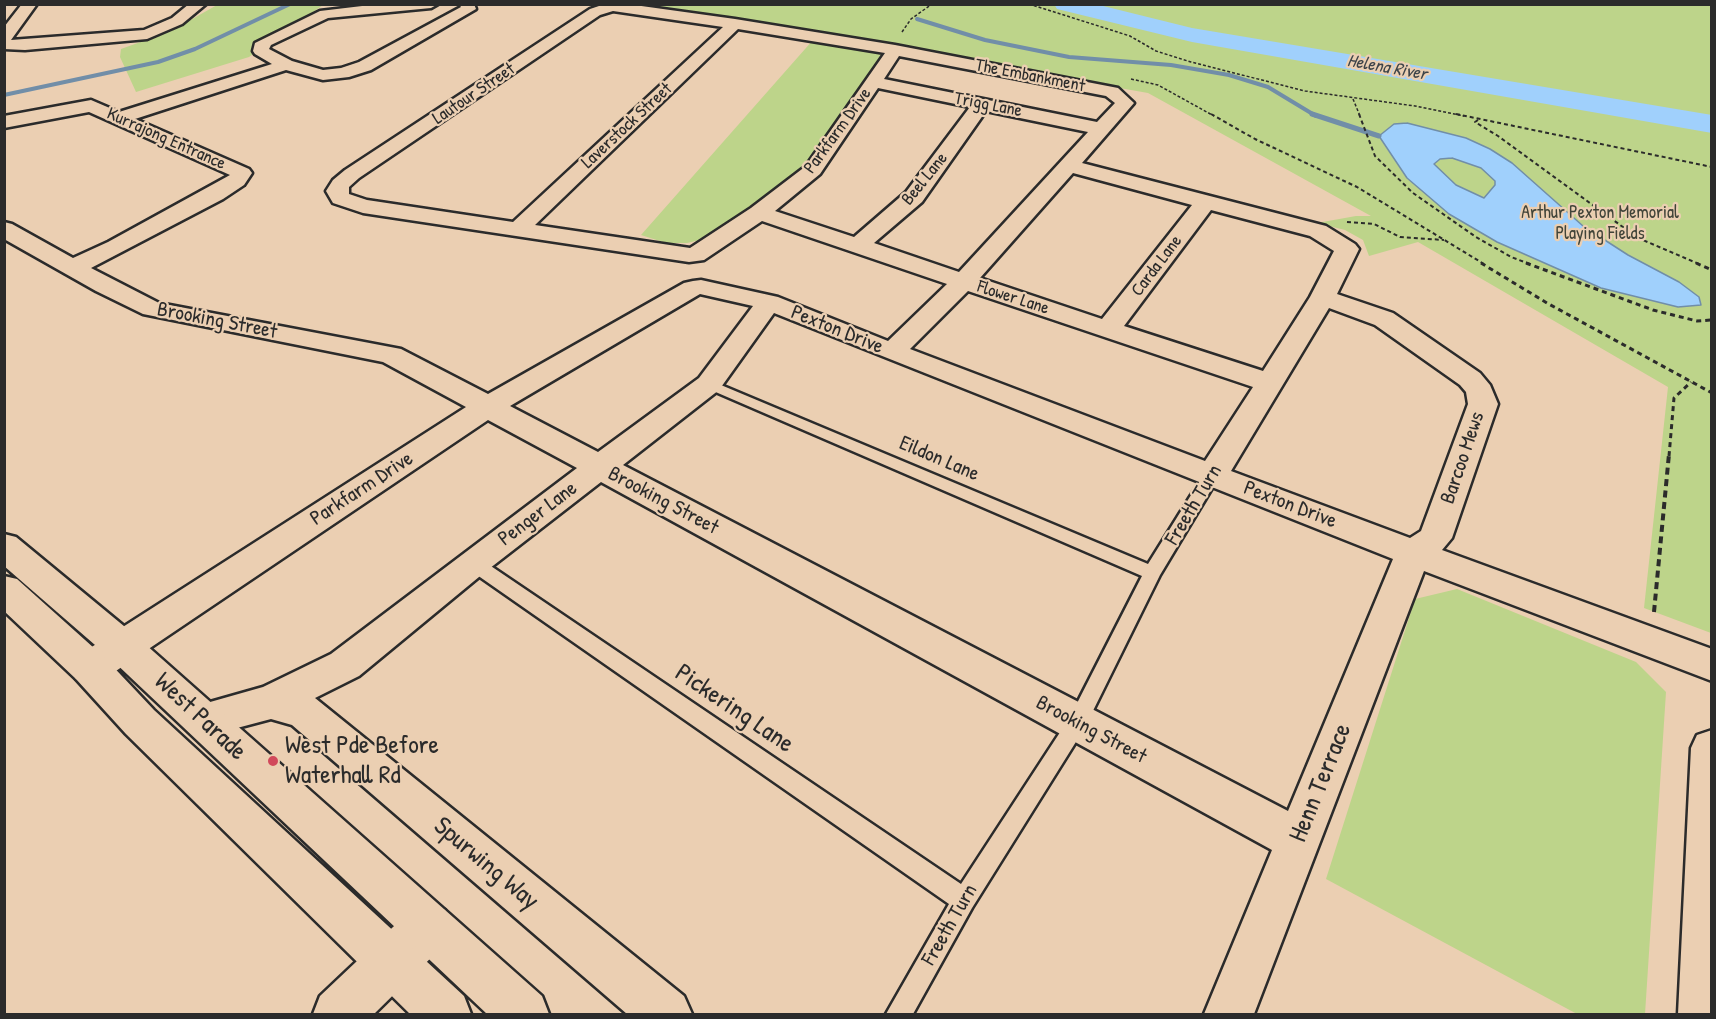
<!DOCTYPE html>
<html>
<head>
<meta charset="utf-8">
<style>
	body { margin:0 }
	#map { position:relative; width:1716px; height:1019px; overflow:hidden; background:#ebcfb2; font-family:"Patrick Hand",sans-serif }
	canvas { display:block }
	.frame { position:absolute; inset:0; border:6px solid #2b2b2b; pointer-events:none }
</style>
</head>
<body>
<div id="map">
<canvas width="1716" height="1019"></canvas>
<div class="frame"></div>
</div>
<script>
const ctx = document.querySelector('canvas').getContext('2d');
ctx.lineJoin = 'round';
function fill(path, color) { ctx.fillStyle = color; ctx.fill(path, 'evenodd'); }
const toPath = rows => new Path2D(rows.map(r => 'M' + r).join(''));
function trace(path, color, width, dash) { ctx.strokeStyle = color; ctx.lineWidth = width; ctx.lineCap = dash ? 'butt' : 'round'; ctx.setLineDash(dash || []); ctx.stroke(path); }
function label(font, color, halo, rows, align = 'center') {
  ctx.font = font + ' "Patrick Hand",sans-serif'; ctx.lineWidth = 4.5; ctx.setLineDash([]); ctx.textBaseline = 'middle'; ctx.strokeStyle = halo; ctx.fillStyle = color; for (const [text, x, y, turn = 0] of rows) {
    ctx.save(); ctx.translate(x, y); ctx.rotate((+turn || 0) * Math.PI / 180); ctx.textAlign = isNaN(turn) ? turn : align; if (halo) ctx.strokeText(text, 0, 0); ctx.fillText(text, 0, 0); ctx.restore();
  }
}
fill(toPath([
	[217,5,323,5,249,57,136,92,120,57,121,49,171,31],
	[649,5,1711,5,1711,633,1644,608,1668,387,1418,242,1369,256,1363,240,1345,230,1317,223,1356,216,1371,216,1148,93],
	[813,40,871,49,880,52,883,57,811,160,797,176,713,237,687,243,666,243,641,235],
	[1457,589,1636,662,1666,692,1645,1014,1577,1014,1326,879,1415,599]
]), '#bdd48a');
const water = toPath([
	[1407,123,1466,138,1490,149,1512,163,1583,226,1628,255,1679,282,1699,297,1701,305,1678,307,1601,288,1497,242,1449,214,1407,178,1379,136,1394,124,1407,123],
	[1452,158,1481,168,1495,181,1495,185,1484,198,1456,185,1434,164,1440,159,1452,158]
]);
fill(water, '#a0d0fc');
trace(water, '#718ea8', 1.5);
trace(toPath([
	[917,19,985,40,1069,57,1171,65,1229,75,1268,87,1316,116],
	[4,95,158,62,195,49,290,4]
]), '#718ea8', 4);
trace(toPath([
	[1312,114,1379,136]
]), '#718ea8', 5);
fill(toPath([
	[1054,4,1095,4,1192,28,1712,115,1712,133,1192,42,1057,9,1054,4]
]), '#a0d0fc');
const lane = toPath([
	[709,380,1148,564,1206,471,1218,471,1220,475,1160,575,1084,729,972,908,913,1014,886,1014,949,904,467,568,464,563,467,558,473,557,479,558,961,884,1070,717,1142,576,704,387,702,384,709,380]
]);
const street = toPath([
	[22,4,37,4,11,40,144,30,172,18,189,4,206,4,182,24,147,39,25,50,4,49,4,27,22,4],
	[379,4,438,4,431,8,328,18,271,45,269,49,292,61,323,70,341,68,359,62,461,7,459,4,474,4,476,9,371,70,349,77,323,80,286,70,135,119,249,169,252,173,244,185,223,199,91,268,159,303,401,349,488,394,684,283,693,281,701,280,778,297,888,341,947,284,762,221,704,260,689,262,363,213,333,203,326,191,333,180,345,170,590,9,605,4,627,4,735,19,895,45,1118,88,1134,103,1082,163,1326,226,1355,244,1359,249,1337,294,1393,313,1480,373,1490,385,1498,404,1452,538,1442,550,1712,649,1712,681,1424,571,1254,1014,1204,1014,1272,850,601,482,485,572,359,676,315,698,684,996,692,1014,627,1014,292,725,271,719,203,737,189,732,183,720,189,708,263,687,331,654,577,468,488,420,104,679,90,684,76,679,71,668,76,657,466,407,383,362,143,314,96,291,4,239,4,222,12,224,73,258,108,242,230,175,89,112,4,128,4,116,91,100,119,112,272,64,255,54,253,51,255,43,320,11,379,4],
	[613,11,723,27,513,222,367,200,349,194,349,187,359,178,600,15,613,11],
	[738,29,885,53,806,166,751,208,690,248,535,225,738,29],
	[899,56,1106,96,1115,103,1097,122,884,79,899,56],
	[878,88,970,107,906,192,854,237,775,211,820,174,878,88],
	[986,111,1088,132,959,272,874,243,922,202,986,111],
	[1073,173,1192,205,1102,319,980,278,1073,173],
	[1211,210,1310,236,1334,251,1310,297,1263,371,1124,326,1211,210],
	[968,291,1253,387,1205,461,910,349,968,291],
	[700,294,753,306,699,378,598,452,510,406,700,294],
	[1329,308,1375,325,1460,385,1466,392,1468,404,1421,531,1410,538,1231,471,1329,308],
	[774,313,1393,559,1288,811,623,465,719,390,774,313],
	[1712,730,1712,1014,1678,1014,1691,748,1697,735,1712,730],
	[428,903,445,910,452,927,445,944,374,1014,313,1014,320,996,411,910,428,903]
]);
const secondary = toPath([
	[4,534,16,537,136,636,542,996,549,1014,487,1014,110,658,4,566,4,534],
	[4,576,17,579,104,657,154,710,464,996,471,1014,410,1014,126,734,76,679,4,611,4,576]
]);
trace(lane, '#2b2b2b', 5);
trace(street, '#2b2b2b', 5);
trace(secondary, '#2b2b2b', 5);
trace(toPath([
	[1029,4,1130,36,1156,51,1191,62,1305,91,1415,106,1464,116],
	[902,32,911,19,932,4],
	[1131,79,1158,85,1214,116],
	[1353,99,1360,116]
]), '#2b2b2b', 1.5, [3, 2]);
trace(toPath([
	[1211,114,1255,139,1357,187,1484,264],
	[1359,114,1375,156,1413,193,1476,237,1511,257,1530,264],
	[1456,114,1712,167],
	[1478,120,1475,122,1498,136,1638,238,1699,264],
	[1347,222,1374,224,1400,237,1444,240]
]), '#2b2b2b', 2, [4, 3]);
trace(toPath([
	[1481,263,1547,303,1712,393],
	[1526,263,1653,310,1697,321,1712,320],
	[1696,263,1712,270],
	[1669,456,1674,398,1691,382]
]), '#2b2b2b', 3, [5, 4]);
trace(toPath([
	[1654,612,1669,454]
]), '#2b2b2b', 4, [7, 4.5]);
fill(lane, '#ebcfb2');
fill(street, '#ebcfb2');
fill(secondary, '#ebcfb2');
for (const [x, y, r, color] of [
	[273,761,6,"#d1495b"]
]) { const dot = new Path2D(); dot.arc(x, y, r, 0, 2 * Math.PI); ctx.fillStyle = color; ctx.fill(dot); trace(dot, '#ebcfb2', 2); }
label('italic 18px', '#3d444a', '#ebcfb2', [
	["Helena River",1387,68,10]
]);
label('18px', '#2b2b2b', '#ebcfb2', [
	["The Embankment",1030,76,11],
	["Lautour Street",474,94,-34],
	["Trigg Lane",988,105,11],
	["Laverstock Street",627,126,-43],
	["Parkfarm Drive",838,131,-54],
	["Kurrajong Entrance",166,139,24],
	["Beel Lane",925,179,-51],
	["Carda Lane",1157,266,-53],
	["Flower Lane",1013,298,18]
]);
label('18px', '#414439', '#ebcfb2', [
	["Arthur Pexton Memorial",1600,213],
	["Playing Fields",1600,234]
]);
label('21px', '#2b2b2b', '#ebcfb2', [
	["Brooking Street",217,321,11],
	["Pexton Drive",837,330,22],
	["Barcoo Mews",1463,458,-71],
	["Eildon Lane",939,459,23],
	["Parkfarm Drive",362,489,-33],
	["Brooking Street",663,501,28],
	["Freeth Turn",1194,505,-59],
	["Pexton Drive",1290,505,21],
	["Penger Lane",538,514,-37],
	["Brooking Street",1091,730,28],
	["Freeth Turn",950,925,-60]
]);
label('26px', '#2b2b2b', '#ebcfb2', [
	["Pickering Lane",734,709,34],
	["West Parade",200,717,43],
	["Henn Terrace",1321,783,-68],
	["Spurwing Way",486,864,40]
]);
label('26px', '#2b2b2b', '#ebcfb2', [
	["West Pde Before",285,746],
	["Waterhall Rd",285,776]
], 'left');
</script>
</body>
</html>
